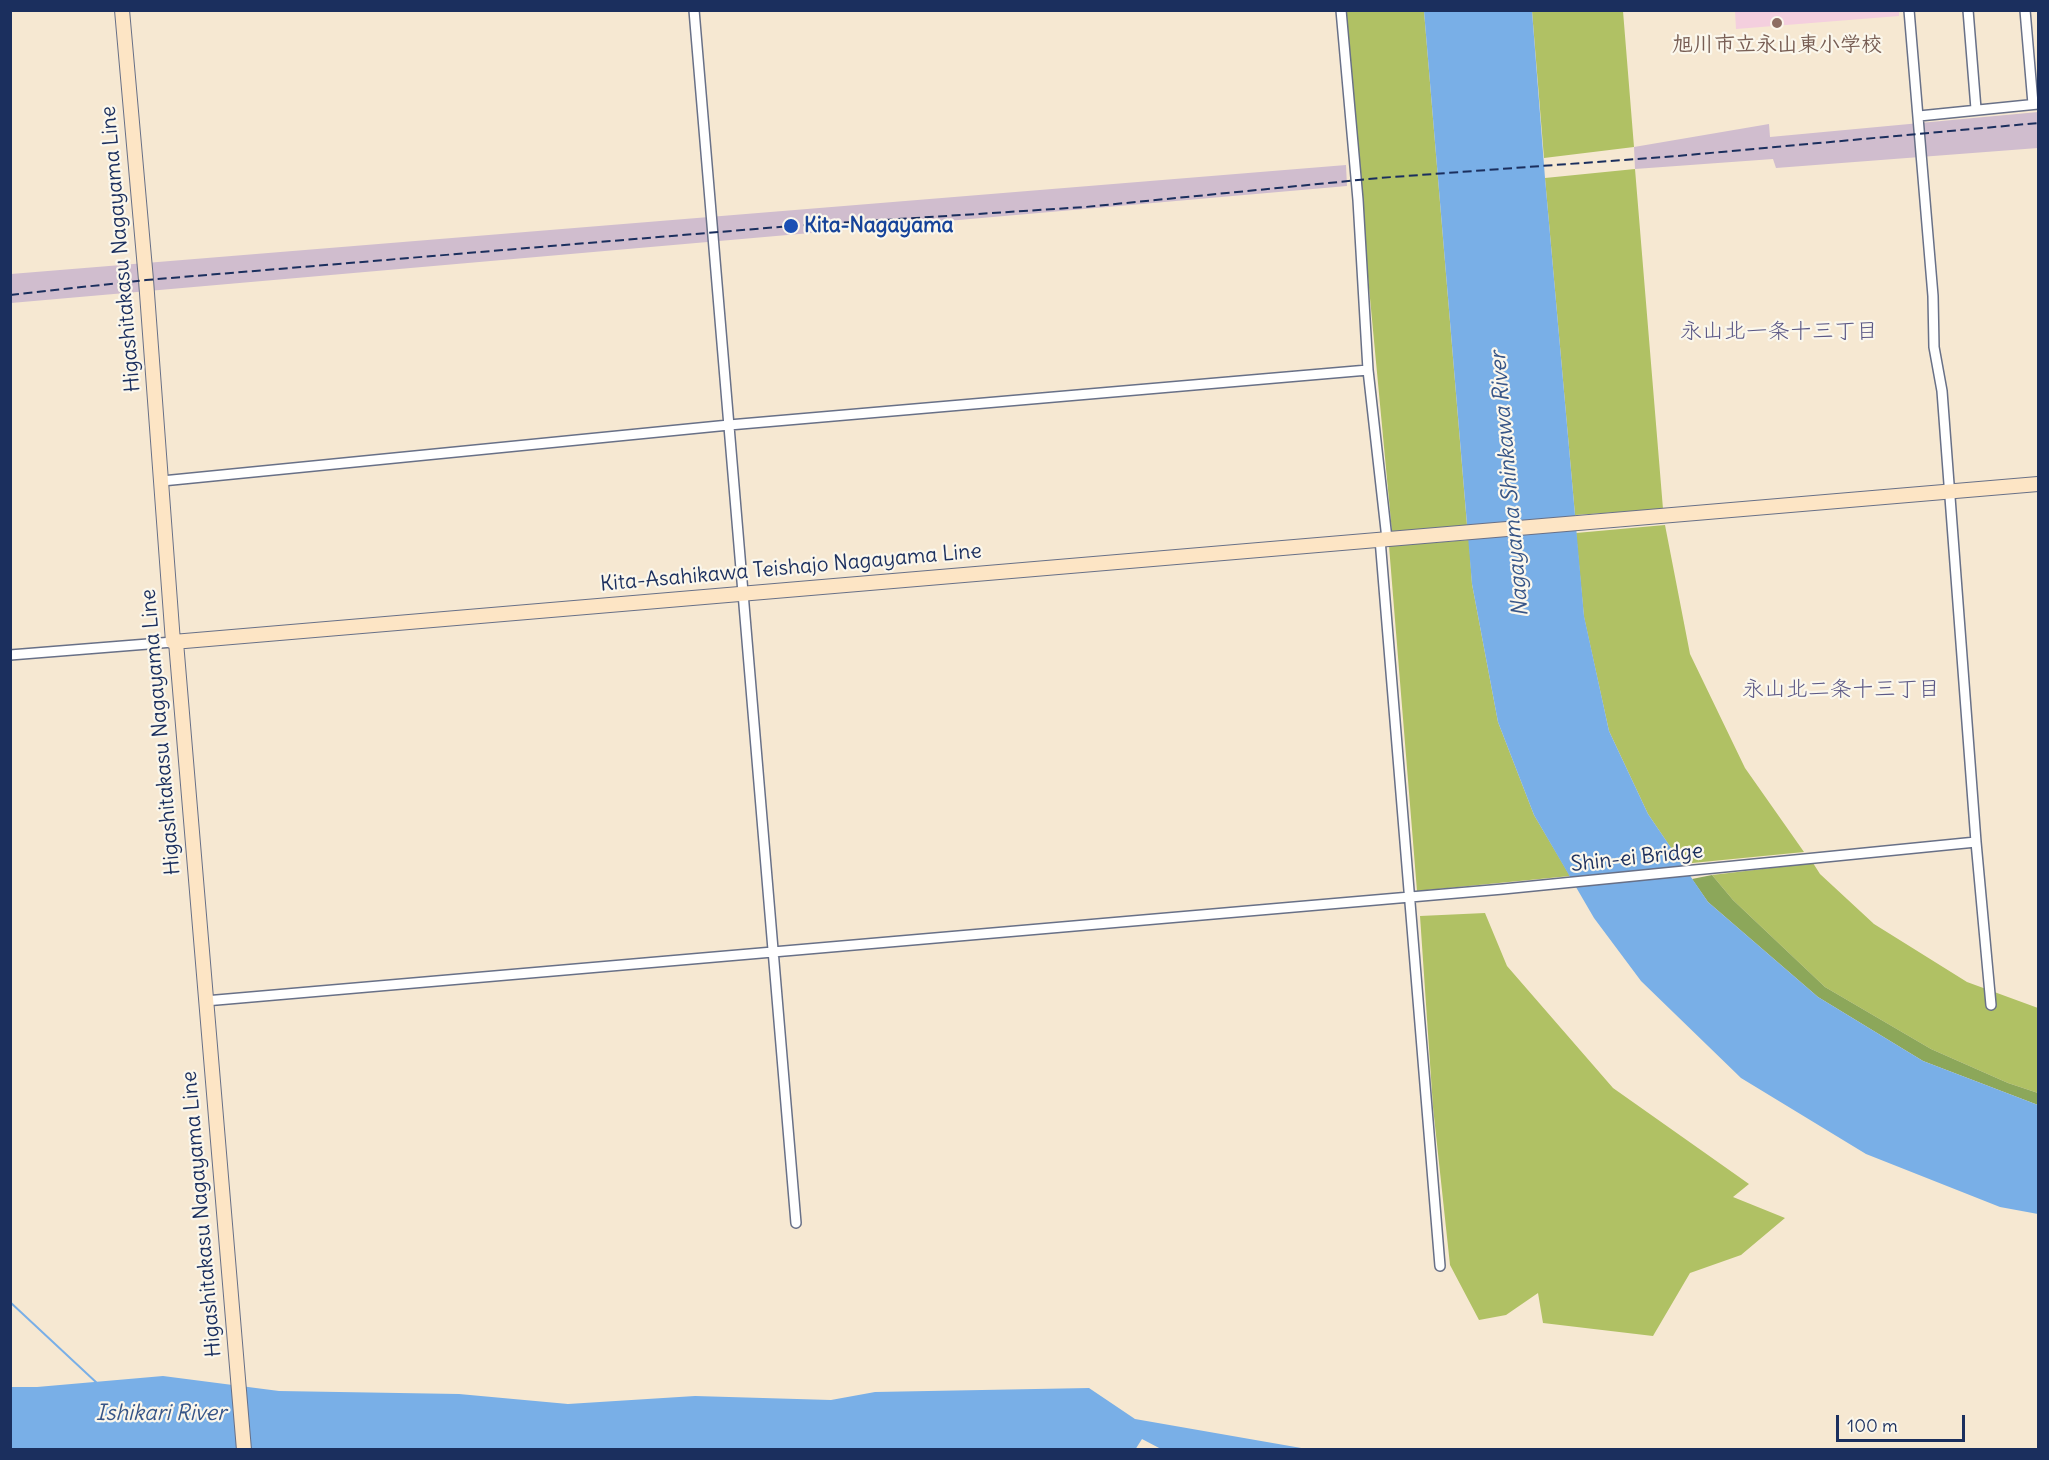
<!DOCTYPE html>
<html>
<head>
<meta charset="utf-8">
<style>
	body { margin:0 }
	#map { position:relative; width:2049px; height:1460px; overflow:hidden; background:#f6e8d2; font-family:Delius,sans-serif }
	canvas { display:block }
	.frame { position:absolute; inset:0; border:12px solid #1b2f5e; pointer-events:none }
	.scale { position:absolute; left:1836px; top:1415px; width:129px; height:27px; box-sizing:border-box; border:3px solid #1b2f5e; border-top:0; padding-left:8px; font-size:18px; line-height:21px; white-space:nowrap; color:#1b2f5e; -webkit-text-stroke:4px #fbf7ec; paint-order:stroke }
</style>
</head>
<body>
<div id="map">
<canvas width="2049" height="1460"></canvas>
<div class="frame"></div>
<div class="scale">100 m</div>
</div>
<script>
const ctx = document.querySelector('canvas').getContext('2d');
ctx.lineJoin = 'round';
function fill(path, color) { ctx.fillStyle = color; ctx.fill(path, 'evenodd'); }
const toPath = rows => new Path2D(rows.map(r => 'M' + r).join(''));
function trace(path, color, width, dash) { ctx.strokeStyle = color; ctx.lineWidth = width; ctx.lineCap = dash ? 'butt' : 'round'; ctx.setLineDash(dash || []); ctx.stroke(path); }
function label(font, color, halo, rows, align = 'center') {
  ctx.font = font + ' Delius,"Klee One",sans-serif'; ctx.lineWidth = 4.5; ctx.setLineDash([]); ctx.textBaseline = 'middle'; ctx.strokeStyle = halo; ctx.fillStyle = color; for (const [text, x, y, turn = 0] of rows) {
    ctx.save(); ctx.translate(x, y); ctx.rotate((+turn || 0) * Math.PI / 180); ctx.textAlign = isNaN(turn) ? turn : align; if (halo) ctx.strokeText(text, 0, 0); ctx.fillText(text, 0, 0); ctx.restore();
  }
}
fill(toPath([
	[1899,11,1899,16,1736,29,1735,11]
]), '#f4cfde');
fill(toPath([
	[2038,112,2038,148,1776,168,1773,159,1635,169,1634,147,1769,124,1770,137],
	[1346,165,1347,186,11,303,11,274]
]), '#d0bdce');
fill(toPath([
	[1343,11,1424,11,1467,525,1392,532],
	[1532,11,1623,11,1634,147,1544,158],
	[1635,169,1663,509,1575,515,1545,178],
	[1665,525,1690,654,1745,768,1804,852,1682,864,1648,814,1609,731,1584,617,1576,533],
	[1469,540,1472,584,1498,722,1534,815,1570,876,1417,891,1389,546],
	[1813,863,1820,874,1874,924,1967,982,2038,1008,2038,1093,2008,1083,1931,1049,1825,987,1733,900,1712,875],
	[1485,913,1507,966,1613,1088,1749,1184,1733,1197,1785,1218,1741,1255,1690,1273,1653,1336,1543,1323,1538,1293,1506,1315,1479,1320,1450,1265,1433,1107,1420,916]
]), '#b0c164');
fill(toPath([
	[1712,875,1733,900,1825,987,1931,1049,2008,1083,2038,1093,2038,1105,1923,1061,1818,997,1708,902,1692,879]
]), '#8ca75a');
fill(toPath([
	[1424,11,1532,11,1545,178,1584,616,1609,731,1648,814,1708,902,1818,997,1923,1061,2038,1105,2038,1214,2000,1207,1866,1154,1741,1078,1641,981,1594,918,1534,815,1498,722,1472,584],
	[163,1376,279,1391,459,1394,568,1404,695,1396,831,1400,875,1392,1089,1388,1135,1419,1307,1449,1161,1449,1142,1439,1135,1450,11,1450,10,1387,37,1387]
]), '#79afe7');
trace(toPath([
	[10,1302,98,1384]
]), '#79afe7', 2);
const street = toPath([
	[694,10,796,1223],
	[1341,10,1358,200,1368,370,1387,539],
	[1909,10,1933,296,1934,347,1942,391,1976,842,1991,1005],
	[1968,10,1976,109],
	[2025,10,2033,104],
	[1919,116,2038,104],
	[162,481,729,425,1368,370],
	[1380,539,1440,1266],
	[10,655,173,642],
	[205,1001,1503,889,1976,842]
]);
const secondary = toPath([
	[122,10,146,280,173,642,2038,484],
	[176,642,244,1450]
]);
trace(street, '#687087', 12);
trace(secondary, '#687087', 16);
trace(street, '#fff', 9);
trace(secondary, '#fde5c5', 14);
trace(toPath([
	[10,295,146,280,791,226,1085,207,1379,178,1677,156,2038,123]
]), '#1b2f5e', 2, [9, 4.5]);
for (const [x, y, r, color] of [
	[1777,23,6,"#8d6e63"],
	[791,226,8,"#1a4fb4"]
]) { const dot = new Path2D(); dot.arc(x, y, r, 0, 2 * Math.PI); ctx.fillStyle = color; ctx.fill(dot); trace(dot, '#fbf7ec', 2); }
label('bold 21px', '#785e54', '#fbf7ec', [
	["旭川市立永山東小学校",1777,45]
]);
label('bold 21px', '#164399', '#fbf7ec', [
	["Kita-Nagayama",804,226]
], 'left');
label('21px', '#1b2f5e', '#fbf7ec', [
	["Higashitakasu Nagayama Line",121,249,-95],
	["Kita-Asahikawa Teishajo Nagayama Line",791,568,-5],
	["Higashitakasu Nagayama Line",161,732,-95],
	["Shin-ei Bridge",1637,858,-6],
	["Higashitakasu Nagayama Line",202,1214,-95]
]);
label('22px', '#5a5785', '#fbf7ec', [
	["永山北一条十三丁目",1779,332],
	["永山北二条十三丁目",1841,690]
]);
label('italic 22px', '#375587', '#fbf7ec', [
	["Nagayama Shinkawa River",1510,484,-95],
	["Ishikari River",161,1414]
]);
</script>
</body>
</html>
